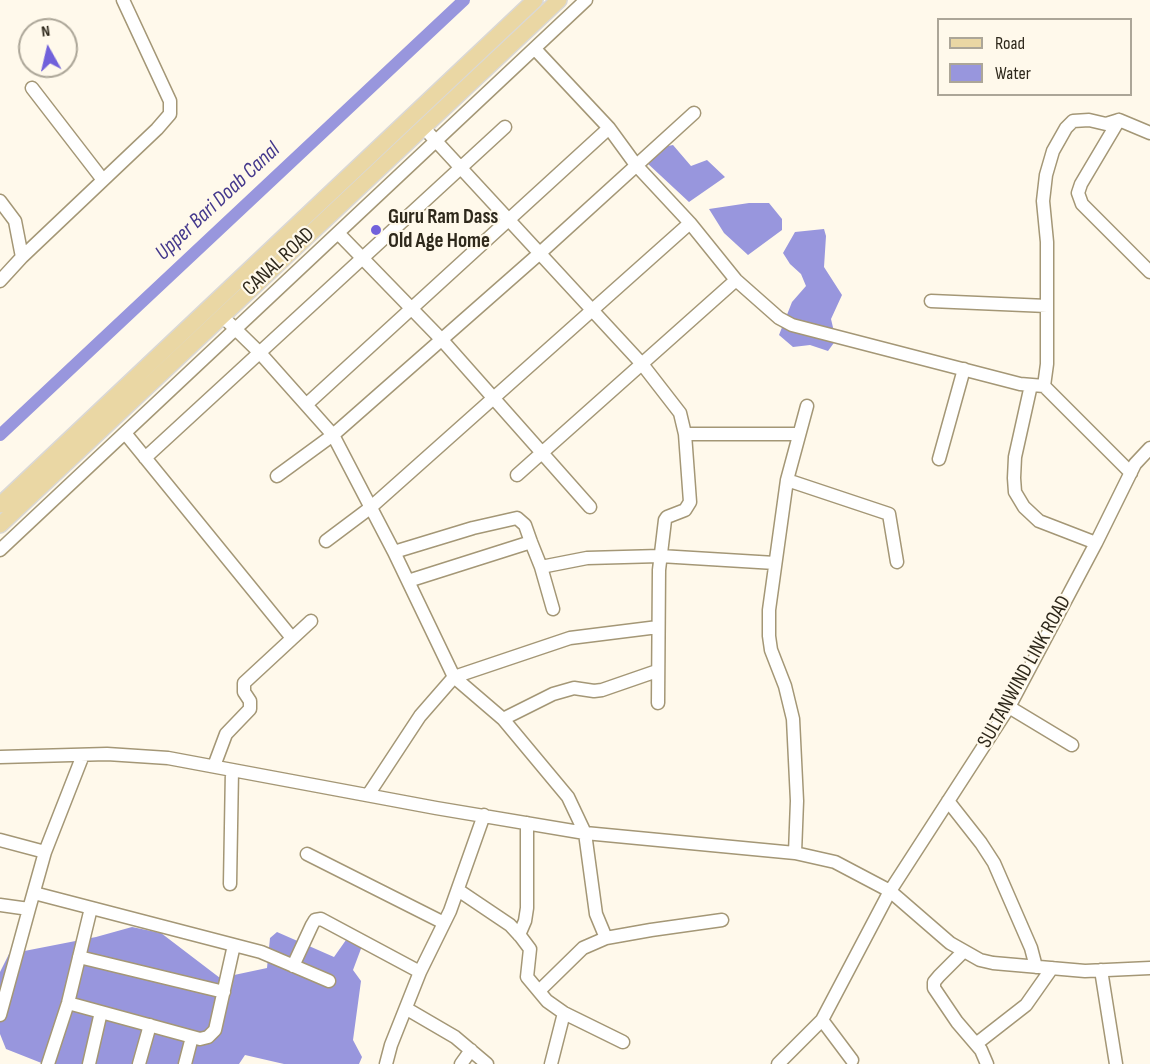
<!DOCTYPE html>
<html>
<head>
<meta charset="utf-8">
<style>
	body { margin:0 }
	#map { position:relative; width:1150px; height:1064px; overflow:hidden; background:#fff9eb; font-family:"Sofia Sans Condensed",sans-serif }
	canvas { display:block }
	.legend { position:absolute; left:937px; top:18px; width:195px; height:78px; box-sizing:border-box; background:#fff9eb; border:2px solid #aca698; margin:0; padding:8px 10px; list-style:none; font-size:18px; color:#2f291c }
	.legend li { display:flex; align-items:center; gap:12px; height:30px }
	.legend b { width:30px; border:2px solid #aca698 }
	.north { position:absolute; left:18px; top:18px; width:60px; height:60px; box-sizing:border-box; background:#fff9eb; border:2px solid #aca698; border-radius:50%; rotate:352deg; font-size:16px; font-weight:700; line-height:24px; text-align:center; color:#2f291c }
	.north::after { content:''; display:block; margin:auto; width:21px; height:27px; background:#7161db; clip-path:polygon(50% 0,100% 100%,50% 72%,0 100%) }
</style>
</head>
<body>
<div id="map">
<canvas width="1150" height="1064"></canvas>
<ul class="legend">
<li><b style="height:8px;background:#ead7a4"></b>Road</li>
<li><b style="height:16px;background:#9896dd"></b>Water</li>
</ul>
<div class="north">N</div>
</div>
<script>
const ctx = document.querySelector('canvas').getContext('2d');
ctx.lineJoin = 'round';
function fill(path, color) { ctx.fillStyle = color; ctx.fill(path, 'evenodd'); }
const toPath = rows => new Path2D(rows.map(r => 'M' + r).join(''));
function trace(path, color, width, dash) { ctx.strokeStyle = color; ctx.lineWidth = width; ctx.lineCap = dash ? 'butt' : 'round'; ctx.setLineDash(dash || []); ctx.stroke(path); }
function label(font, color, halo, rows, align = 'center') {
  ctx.font = font + ' "Sofia Sans Condensed",sans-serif'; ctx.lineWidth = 4.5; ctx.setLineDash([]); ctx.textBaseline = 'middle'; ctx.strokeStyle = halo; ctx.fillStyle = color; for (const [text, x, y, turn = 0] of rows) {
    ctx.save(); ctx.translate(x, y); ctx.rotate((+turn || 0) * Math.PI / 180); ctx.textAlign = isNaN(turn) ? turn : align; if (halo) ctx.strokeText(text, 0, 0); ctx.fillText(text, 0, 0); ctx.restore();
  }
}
fill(toPath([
	[673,145,691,166,707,160,725,177,689,202,646,162,663,147],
	[749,203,769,203,782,219,782,230,748,255,724,233,709,209],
	[824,229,826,236,824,267,842,295,831,319,836,340,828,351,810,345,793,347,779,335,792,302,806,286,801,274,790,264,783,253,795,232],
	[132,927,161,933,220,978,267,968,270,938,277,932,334,957,346,940,362,946,353,970,361,981,353,1040,362,1057,359,1064,284,1064,245,1055,239,1064,44,1064,6,1049,0,1034,0,972,9,954,96,937]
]), '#9896dd');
trace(toPath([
	[0,435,464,0]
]), '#9896dd', 12);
const minor = toPath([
	[535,49,609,128,636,165,690,223,736,280,779,318,792,325,1020,384,1044,386],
	[32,88,103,180],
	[1119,120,1106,124,1089,120,1073,121,1066,128,1053,151,1046,175,1043,201,1047,242,1047,364,1044,386,1131,473],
	[423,127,642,364,680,413,685,434,799,434],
	[1150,133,1119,120,1081,184,1078,193,1082,204,1150,272],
	[0,201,15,221,22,257],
	[338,233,442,340,590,507],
	[0,281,22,257,157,129,170,114,170,101,123,0],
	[931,301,1047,306],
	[222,316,260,353,333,435,394,552,454,677,503,719,568,797,585,833,596,914,606,938],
	[1031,385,1015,457,1014,478,1015,492,1024,507,1039,521,1096,543],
	[307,404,609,128],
	[125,433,292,638],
	[145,458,505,127],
	[939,459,964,369],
	[517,475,736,280],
	[277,476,333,435,540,253,694,113],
	[787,480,889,514,897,562],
	[326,541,370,508,690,223],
	[0,550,586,0],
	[394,552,473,528,517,518,525,525,531,542,541,567,553,609],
	[541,567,587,558,660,556,775,563],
	[408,581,531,542],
	[658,703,659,570,665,520,667,517,685,510,690,502,685,434],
	[1009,707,1072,745],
	[503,719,553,694,574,688,594,691,602,690,657,671],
	[0,757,107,754,168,758,436,808,585,833,795,853,835,862,890,891,950,943,980,960,993,963,1085,971,1150,968],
	[214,766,226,734,250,709,250,701,244,692,244,683,311,621],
	[368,795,420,716,454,677,570,638,658,627],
	[948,801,981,843,994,863,1031,948,1036,967],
	[0,840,45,852],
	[795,853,797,801,793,719,785,686,771,650,769,636,769,610,787,480,807,406],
	[307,854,444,923],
	[230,884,232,770],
	[458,890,510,925,521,937,530,949,527,977,547,1001,564,1013,623,1042],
	[34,893,261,952,329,981],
	[0,905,29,909,45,852,83,755],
	[519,935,525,921,527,908,527,823],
	[964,951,939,976,934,982,934,988,957,1022,981,1050,987,1064],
	[79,957,224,992],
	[293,966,312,925,315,920,321,919,420,972],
	[1101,970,1116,1064],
	[539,991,583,948,606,938,651,930,722,920],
	[68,1003,200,1039,208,1037,215,1030,234,945],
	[407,1009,455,1037,487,1064],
	[0,1015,29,909],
	[822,1020,852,1060],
	[976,1044,1026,1005,1052,968],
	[48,1064,68,1003,91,908],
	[89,1064,101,1012],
	[139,1064,150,1025],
	[185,1064,192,1037],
	[386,1064,391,1045,420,972,450,911,484,815],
	[461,1064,471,1050],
	[551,1064,564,1013],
	[778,1064,822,1020,890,891,1009,707,1096,543,1135,464,1150,448]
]);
const major = toPath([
	[0,505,535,0],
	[0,525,559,0]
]);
trace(minor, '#a49776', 15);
trace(major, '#dad8d6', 18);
trace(minor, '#fff', 12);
trace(major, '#ead7a4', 15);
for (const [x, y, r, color] of [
	[376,230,6,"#7161db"]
]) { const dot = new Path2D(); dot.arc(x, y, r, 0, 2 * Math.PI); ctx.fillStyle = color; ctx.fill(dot); trace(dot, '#fff9eb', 2); }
label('bold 21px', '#2f291c', '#fff9eb', [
	["Guru Ram Dass",388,218],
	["Old Age Home",388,242]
], 'left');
label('21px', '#2f291c', '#fff9eb', [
	["CANAL ROAD",279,262,-43],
	["SULTANWIND LINK ROAD",1025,672,-61]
]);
label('italic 22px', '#44388c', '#fff9eb', [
	["Upper Bari Doab Canal",218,202,-43]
]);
</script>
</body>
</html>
